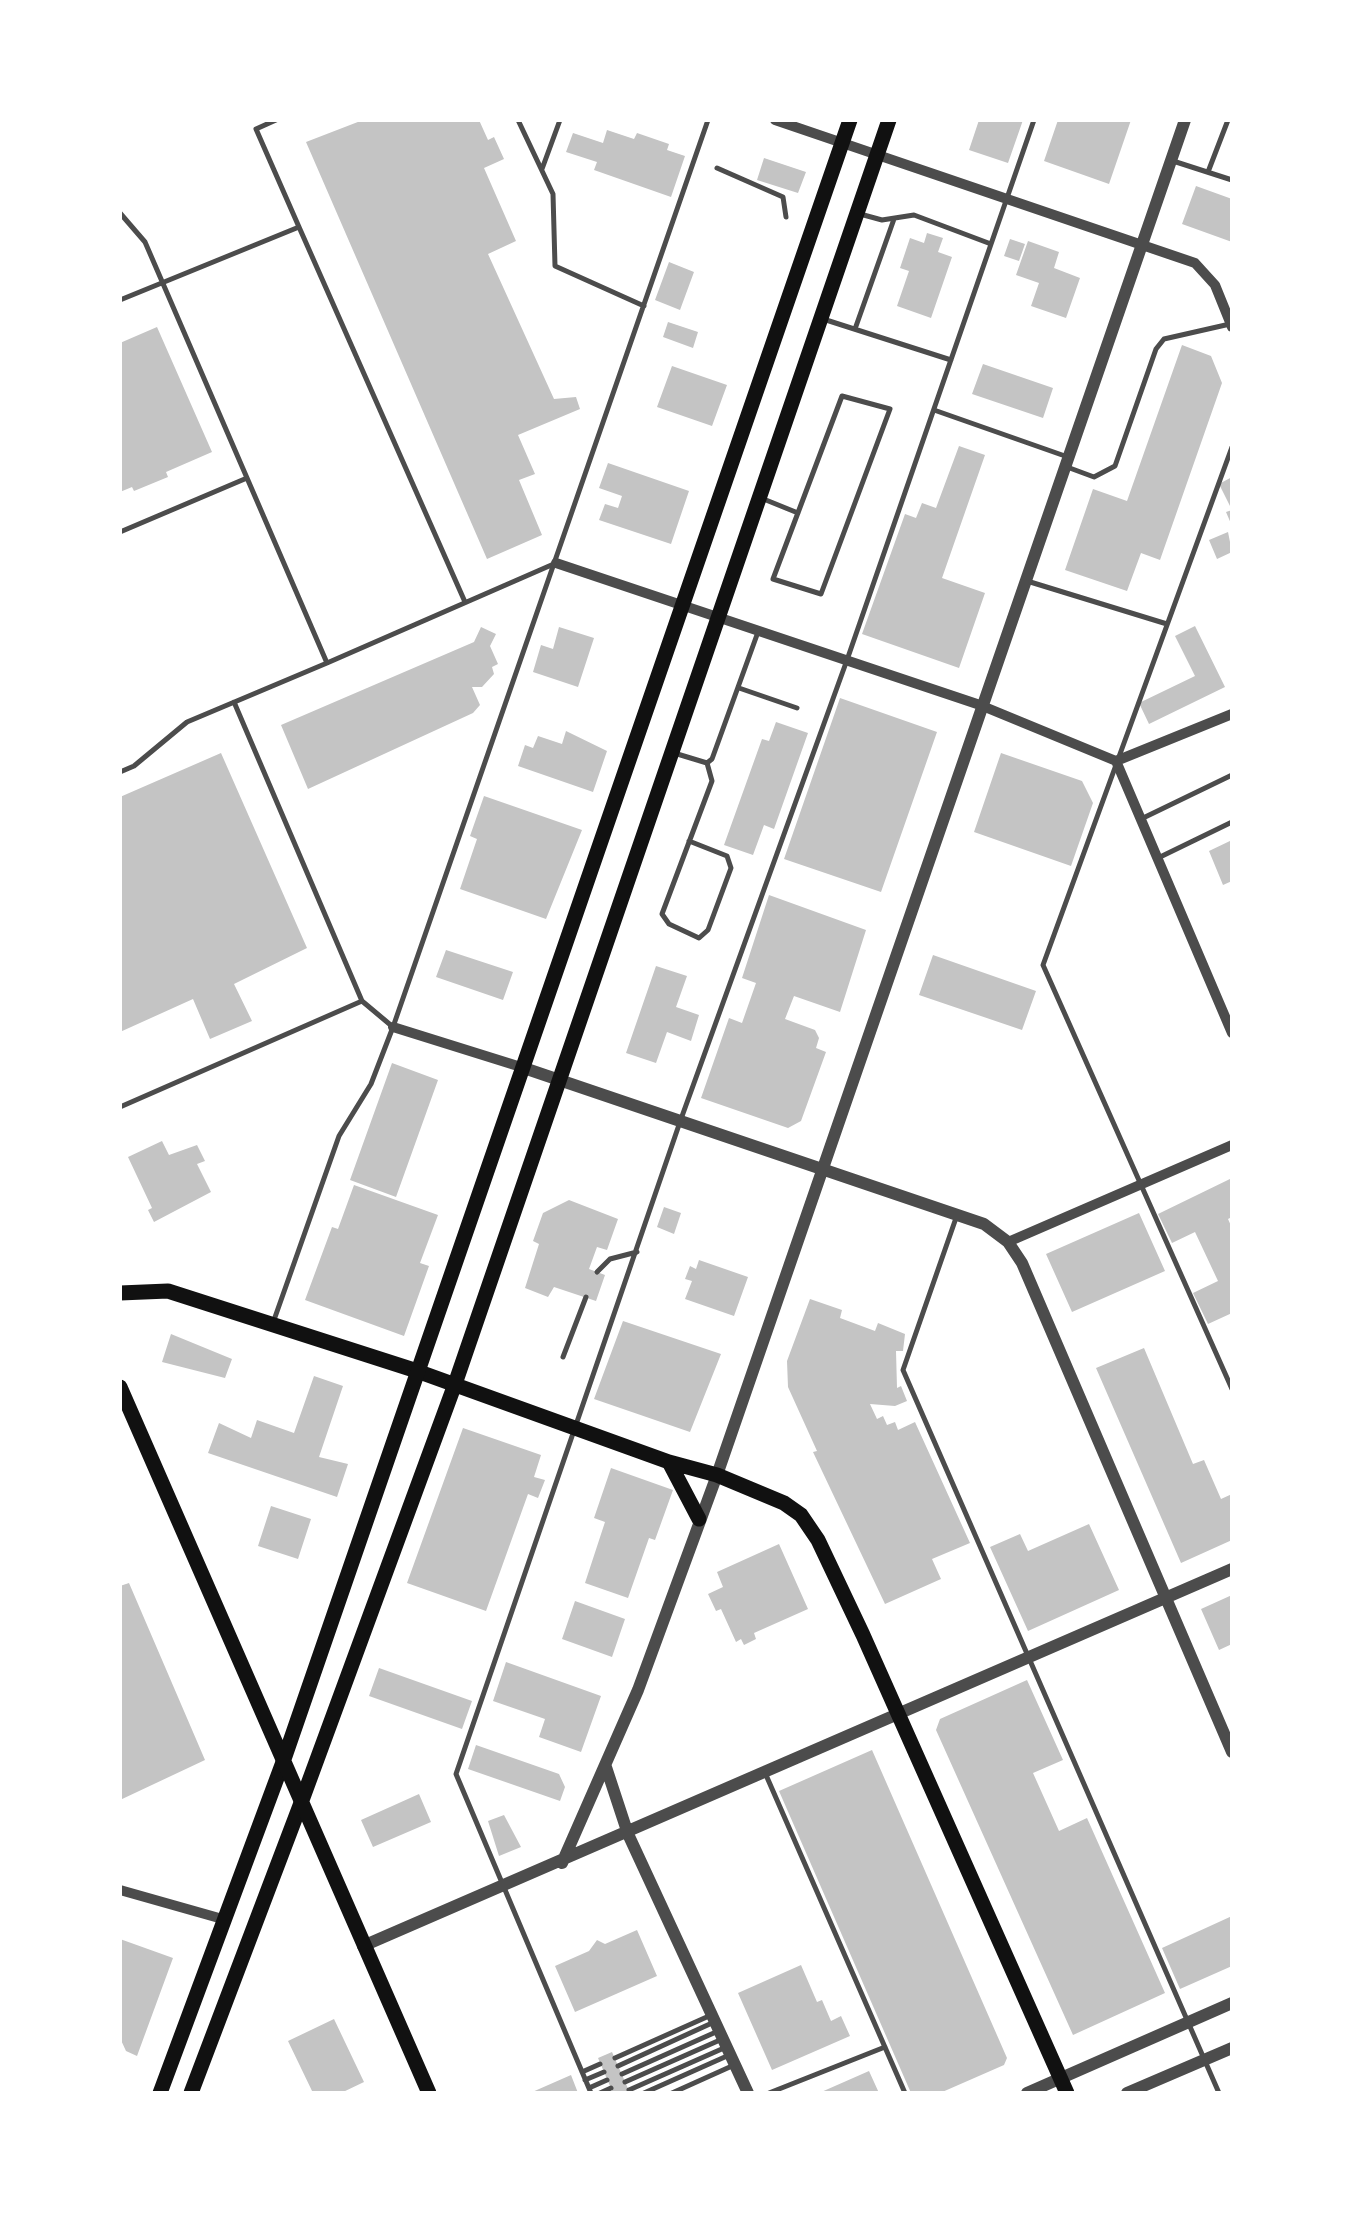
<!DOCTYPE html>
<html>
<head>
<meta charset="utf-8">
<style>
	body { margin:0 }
	#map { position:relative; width:1352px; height:2213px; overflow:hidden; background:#fff; font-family:"Exo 2",sans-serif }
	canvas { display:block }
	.frame { position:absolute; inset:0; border:122px solid #fff; pointer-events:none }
</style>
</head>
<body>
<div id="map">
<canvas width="1352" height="2213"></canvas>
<div class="frame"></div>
</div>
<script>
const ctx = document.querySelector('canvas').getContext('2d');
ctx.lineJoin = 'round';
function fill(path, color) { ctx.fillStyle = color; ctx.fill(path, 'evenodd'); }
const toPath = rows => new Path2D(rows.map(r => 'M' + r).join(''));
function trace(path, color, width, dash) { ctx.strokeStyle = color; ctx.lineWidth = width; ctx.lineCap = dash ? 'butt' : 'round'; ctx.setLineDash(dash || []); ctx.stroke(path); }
fill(toPath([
	[363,120,479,120,488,140,494,137,504,159,484,168,516,241,488,254,554,399,576,397,580,409,518,435,535,474,519,480,542,535,487,559,306,142],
	[979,120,1023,120,1008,163,969,150],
	[1058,120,1131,120,1109,184,1044,161],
	[607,130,634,139,637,133,669,144,667,150,685,156,671,197,594,170,597,162,566,152,573,133,603,143],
	[764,158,806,172,798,193,757,180],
	[1196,186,1232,199,1232,242,1182,224],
	[927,233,943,238,938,252,952,257,931,318,897,306,909,271,900,268,910,238,924,243],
	[1010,239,1025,244,1019,261,1004,256],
	[1028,241,1059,252,1054,268,1080,278,1066,318,1031,306,1039,283,1016,275],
	[669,262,694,272,680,310,655,300],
	[668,322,698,332,693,348,663,337],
	[157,327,212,452,166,472,168,477,134,491,132,487,120,492,120,343],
	[1182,345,1211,356,1222,383,1160,560,1141,553,1127,591,1065,570,1093,489,1127,501],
	[983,364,1053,388,1043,418,972,394],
	[672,366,727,385,712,426,657,407],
	[959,446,985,455,942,578,985,593,959,668,862,634,905,514,916,518,922,503,936,508],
	[608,463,689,491,671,544,599,520,605,504,618,508,622,496,599,488],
	[1232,477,1232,526,1226,512,1232,510,1219,484],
	[1228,532,1232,552,1217,559,1209,540],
	[1195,626,1225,687,1149,724,1139,703,1195,676,1175,636],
	[481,627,496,634,490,646,498,664,492,667,494,674,482,687,472,687,480,705,473,713,308,789,281,725,474,642],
	[559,627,594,638,578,687,533,672,541,645,553,649],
	[840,698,937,732,881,892,784,859],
	[776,722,808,733,774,829,764,825,753,855,724,845,762,739,769,741],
	[566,731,607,751,593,792,518,766,525,745,533,748,538,736,562,744],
	[221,753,307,948,234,984,252,1021,210,1039,193,999,120,1032,120,797],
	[1001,753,1082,781,1093,803,1071,866,974,832],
	[484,796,582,830,546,919,460,889,477,839,470,836],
	[1232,840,1232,881,1223,885,1209,851],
	[769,895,866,930,840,1012,794,996,785,1019,815,1030,819,1038,816,1048,826,1052,801,1121,788,1128,701,1098,729,1018,742,1023,756,983,742,978],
	[446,950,513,972,503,1000,436,977],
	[933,955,1036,991,1022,1030,919,995],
	[656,966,687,976,676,1007,699,1015,691,1041,667,1032,656,1063,626,1053],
	[392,1063,438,1080,396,1197,350,1180],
	[162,1141,169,1155,197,1145,205,1161,197,1164,211,1192,154,1222,148,1210,152,1208,128,1157],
	[1232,1178,1232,1217,1228,1219,1232,1228,1232,1313,1208,1324,1193,1293,1218,1281,1195,1232,1172,1243,1158,1214],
	[354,1185,438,1215,420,1263,429,1266,404,1336,305,1300,332,1227,338,1229],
	[569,1200,618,1219,607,1250,597,1247,589,1269,605,1275,596,1301,554,1287,548,1297,525,1288,539,1244,533,1241,543,1213],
	[664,1207,681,1213,674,1234,657,1227],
	[1139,1213,1165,1271,1072,1312,1046,1254],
	[699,1260,748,1277,734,1316,685,1299,692,1281,685,1279,690,1266,696,1269],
	[810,1299,842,1310,840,1318,875,1331,878,1323,905,1334,903,1351,896,1351,897,1388,901,1386,907,1401,895,1406,870,1404,877,1419,883,1416,887,1425,895,1422,898,1430,915,1422,970,1543,932,1559,941,1579,885,1604,813,1452,817,1451,788,1387,787,1361],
	[623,1321,721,1354,690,1432,594,1399],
	[171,1334,232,1359,225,1378,162,1362],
	[1144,1348,1193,1464,1204,1460,1221,1499,1232,1494,1232,1540,1181,1563,1096,1368],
	[314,1376,343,1386,319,1457,348,1464,337,1497,208,1453,219,1423,251,1438,257,1420,294,1433],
	[463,1428,541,1455,534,1477,545,1480,538,1498,528,1494,486,1611,407,1583],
	[611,1468,673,1490,655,1540,649,1538,628,1598,585,1583,605,1522,594,1518],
	[271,1506,311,1519,298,1559,258,1546],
	[1089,1524,1119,1590,1028,1631,990,1547,1020,1534,1028,1551],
	[779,1544,808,1609,754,1633,756,1639,744,1645,741,1639,736,1642,721,1609,716,1611,708,1594,723,1587,717,1572],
	[129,1583,205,1760,120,1800,120,1586],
	[1232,1595,1232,1644,1219,1650,1201,1609],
	[575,1601,625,1619,612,1657,562,1639],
	[506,1662,601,1696,581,1752,539,1737,545,1719,493,1701],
	[379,1668,472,1701,462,1729,369,1696],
	[1027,1680,1063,1760,1033,1773,1059,1831,1087,1818,1165,1993,1073,2035,936,1730,940,1719],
	[476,1745,559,1774,565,1787,560,1801,468,1769],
	[872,1750,1007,2058,1004,2065,940,2093,911,2093,779,1791],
	[419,1794,431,1822,373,1847,361,1820],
	[504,1815,521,1847,499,1856,488,1821],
	[1232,1916,1232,1966,1180,1989,1162,1948],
	[637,1930,657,1976,575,2012,555,1966,589,1951,597,1940,605,1944],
	[120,1939,173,1958,137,2056,126,2051,120,2038],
	[801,1965,817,2002,822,2000,831,2021,841,2016,850,2036,772,2070,738,1993],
	[334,2019,364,2082,341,2093,313,2093,288,2041],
	[612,2052,630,2093,613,2093,598,2058],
	[869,2071,879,2093,819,2093],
	[571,2075,578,2093,530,2093]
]), '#c4c4c4');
trace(toPath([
	[518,120,553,194,555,266,644,306],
	[1173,161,1232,180],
	[717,168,783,197,786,217],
	[542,169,560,120],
	[1208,172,1228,120],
	[120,213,145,242,327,663,556,563],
	[860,214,882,220,914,215,991,244],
	[299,227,465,602],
	[120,300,299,227,256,129,276,120],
	[823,319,951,360],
	[855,329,894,219],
	[842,396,890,409,821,594,773,579,842,396],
	[934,410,1065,456],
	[1232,447,1043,965,1232,1389],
	[1067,467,1094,477,1115,466,1156,349,1164,339,1230,324],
	[761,498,798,513],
	[120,532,247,478],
	[1027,581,1167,624],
	[739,688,797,708],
	[234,702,362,1001],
	[674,753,707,763,712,759,758,632],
	[120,772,134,766,187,722,327,663],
	[1141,819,1232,775],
	[689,841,727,856,731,868,708,930,699,938,669,924,662,914,712,781,707,763],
	[1158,858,1232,822],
	[120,1107,362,1001,393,1027],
	[956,1218,903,1370,1219,2093],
	[597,1272,610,1259,637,1252],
	[274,1320,339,1136,371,1084,393,1027,708,120],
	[563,1357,586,1297],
	[766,1775,905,2093],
	[615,2058,709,2016],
	[618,2066,712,2023],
	[582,2072,600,2064],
	[622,2074,716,2032],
	[585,2080,604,2072],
	[625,2082,720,2040],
	[589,2088,607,2080],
	[629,2090,724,2048],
	[591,2093,456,1774,681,1119,847,660,1034,120],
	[600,2093,611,2088],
	[644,2093,727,2056],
	[672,2093,732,2066],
	[769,2093,885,2047]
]), '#4c4c4c', 5);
trace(toPath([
	[775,120,1195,263,1215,285,1232,327],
	[556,563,980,705,1116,761,1232,1033],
	[1116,761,1232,714],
	[393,1027,521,1067],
	[1008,1242,1232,1145],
	[120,1890,226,1920]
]), '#4c4c4c', 10);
trace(toPath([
	[521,1067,984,1224,1008,1242,1022,1263,1232,1752],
	[606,1767,628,1834,748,2093],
	[562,1863,638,1690,717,1475,1185,120],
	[363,1946,1232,1569],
	[1027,2093,1232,2003],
	[1127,2093,1232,2048]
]), '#4c4c4c', 12);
trace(toPath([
	[120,1293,168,1291,414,1370,669,1462,717,1475,784,1503,801,1515,818,1540,863,1635,1067,2093],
	[669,1462,699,1519],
	[160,2093,283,1762],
	[191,2093,301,1803]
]), '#111', 15);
trace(toPath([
	[120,1387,429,2093],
	[283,1762,850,120],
	[301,1803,455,1384,889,120]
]), '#111', 15);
</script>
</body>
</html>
